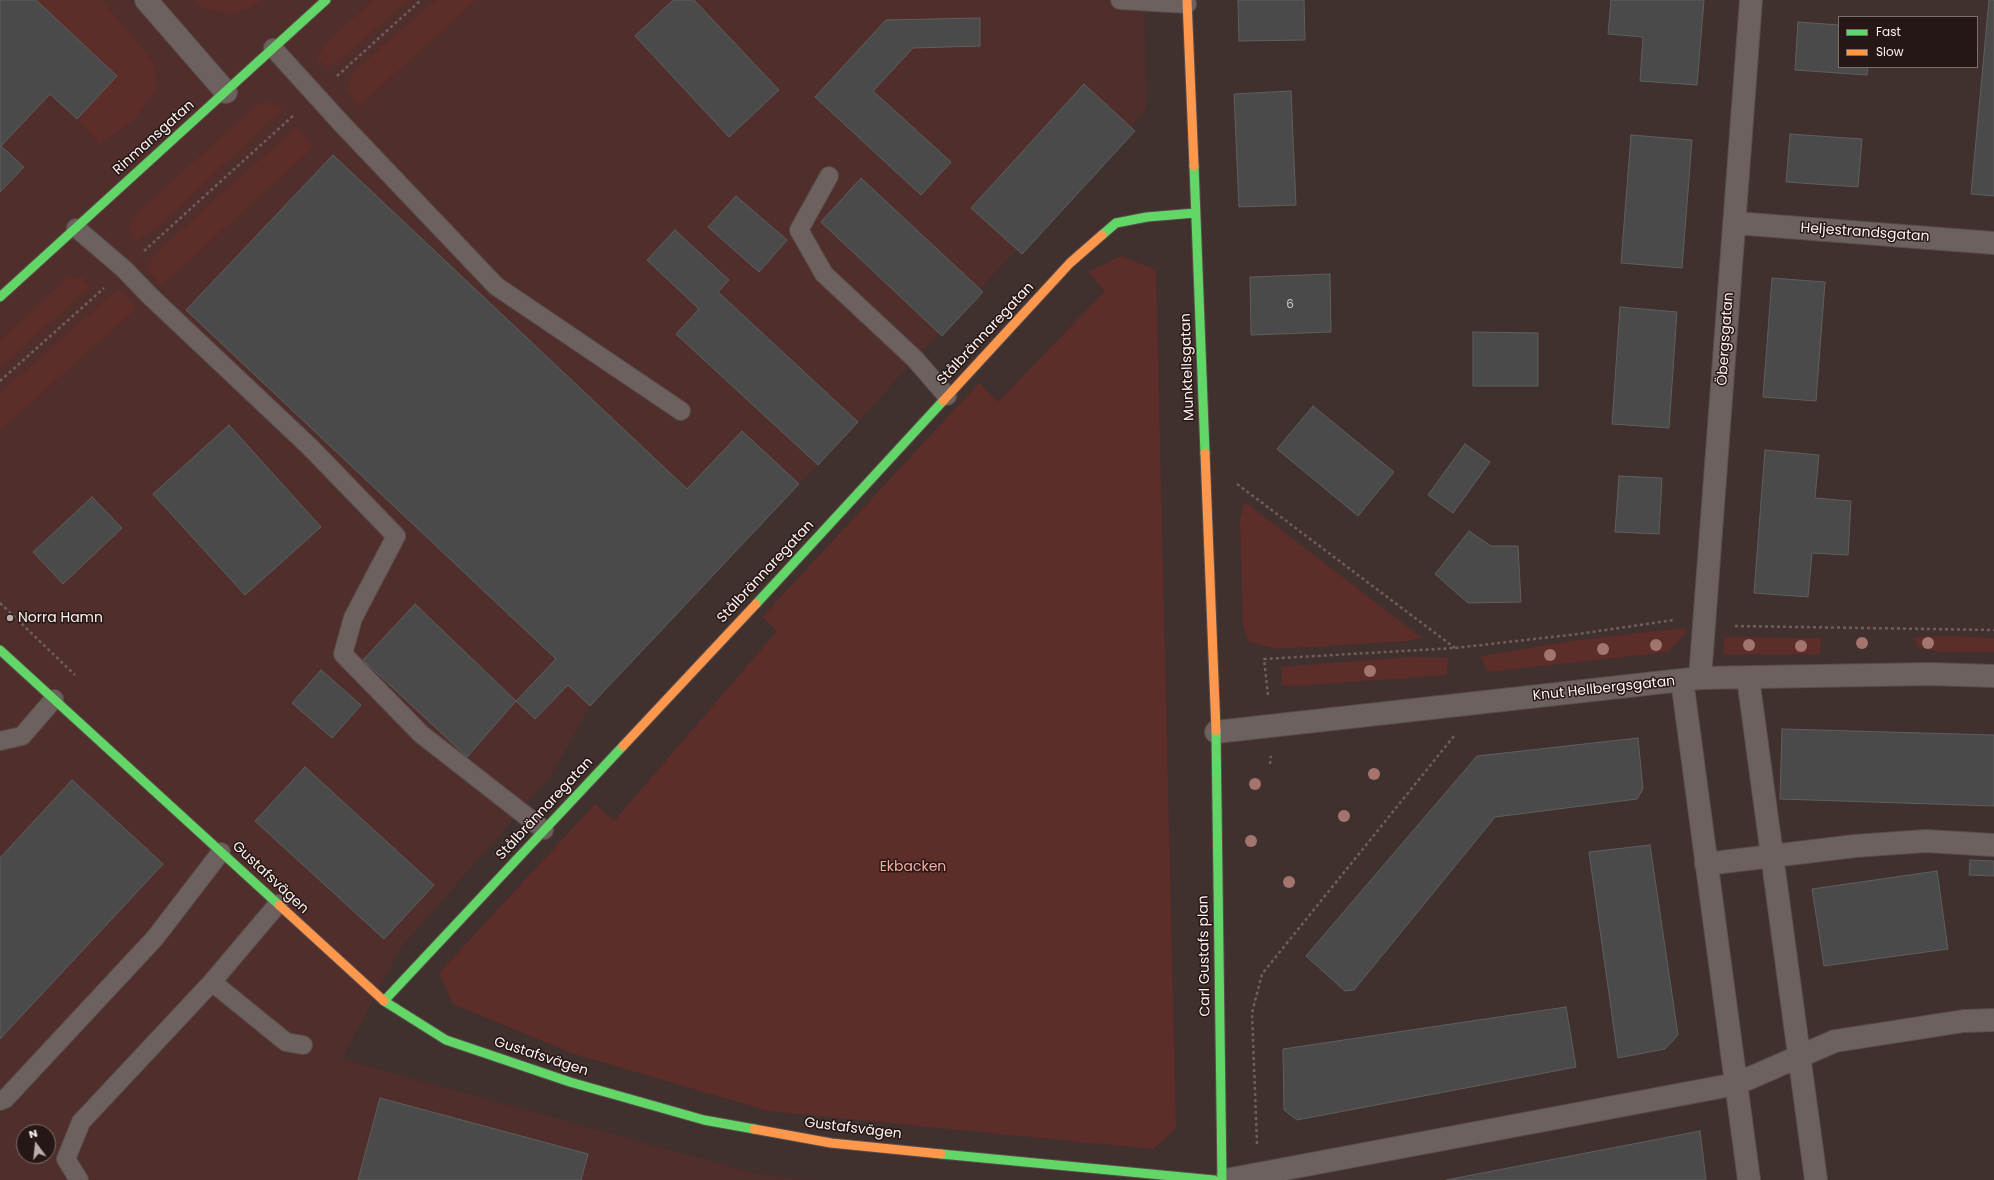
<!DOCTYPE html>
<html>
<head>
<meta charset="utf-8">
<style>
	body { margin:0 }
	#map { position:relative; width:1994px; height:1180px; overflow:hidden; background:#40302e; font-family:Poppins,sans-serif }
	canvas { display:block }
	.legend { position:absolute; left:1838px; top:16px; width:140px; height:52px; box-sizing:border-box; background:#241715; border:1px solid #7b6f6d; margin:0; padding:5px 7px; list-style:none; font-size:12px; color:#fef2f0 }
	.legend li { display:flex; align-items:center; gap:8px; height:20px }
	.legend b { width:20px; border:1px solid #7b6f6d }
	.north { position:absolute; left:16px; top:1124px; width:40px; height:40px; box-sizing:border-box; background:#241715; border:1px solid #7b6f6d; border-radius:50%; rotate:345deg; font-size:11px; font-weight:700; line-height:16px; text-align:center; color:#fef2f0 }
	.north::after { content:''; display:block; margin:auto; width:14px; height:18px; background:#bcaeac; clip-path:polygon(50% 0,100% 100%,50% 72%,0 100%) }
</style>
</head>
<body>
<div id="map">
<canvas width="1994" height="1180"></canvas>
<ul class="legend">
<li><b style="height:5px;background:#63d668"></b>Fast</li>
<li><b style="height:5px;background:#ff974d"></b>Slow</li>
</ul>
<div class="north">N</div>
</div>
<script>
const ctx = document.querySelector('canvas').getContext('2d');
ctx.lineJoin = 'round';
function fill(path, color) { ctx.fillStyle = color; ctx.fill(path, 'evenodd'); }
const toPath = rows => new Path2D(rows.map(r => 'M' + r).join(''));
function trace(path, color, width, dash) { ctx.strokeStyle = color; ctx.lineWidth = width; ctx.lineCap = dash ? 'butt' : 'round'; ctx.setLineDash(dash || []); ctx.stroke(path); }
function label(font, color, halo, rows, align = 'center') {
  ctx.font = font + ' Poppins,sans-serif'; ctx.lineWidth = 3; ctx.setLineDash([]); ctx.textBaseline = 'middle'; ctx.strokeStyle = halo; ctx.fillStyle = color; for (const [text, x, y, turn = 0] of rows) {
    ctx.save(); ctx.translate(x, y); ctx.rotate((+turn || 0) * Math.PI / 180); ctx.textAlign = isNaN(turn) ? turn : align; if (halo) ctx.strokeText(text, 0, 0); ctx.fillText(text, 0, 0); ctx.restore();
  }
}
fill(toPath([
	[0,0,1144,0,1147,107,1131,127,1135,131,1022,254,1017,250,980,289,983,292,942,336,939,333,858,422,590,706,550,777,400,949,342,1059,758,1174,807,1180,0,1180],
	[24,1132,48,1132,48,1156,24,1156]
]), '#502e2b');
fill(toPath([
	[36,0,102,0,155,64,157,88,135,119,100,144,77,119,117,76],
	[194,0,261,0,252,8,231,14,201,8],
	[373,0,408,0,342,59,328,67,317,59,323,46],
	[436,0,476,0,359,106,347,90,352,73],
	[271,102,284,108,160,225,135,242,130,232,132,218,256,105],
	[297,127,314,147,162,285,147,269,153,257,198,214],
	[1121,256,1156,270,1176,1129,1153,1149,769,1111,574,1054,453,1004,439,973,595,804,614,821,777,631,762,617,979,383,998,402,1105,291,1088,272],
	[83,277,89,287,0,368,0,340,67,278],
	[118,289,137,308,0,430,0,393],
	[1245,502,1422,638,1407,641,1277,649,1249,642,1243,627,1240,520],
	[1685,628,1685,634,1668,652,1487,672,1481,656,1578,640],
	[1951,636,1994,638,1994,652,1939,652,1917,647,1915,637],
	[1724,637,1821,638,1820,654,1723,654],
	[1411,657,1448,658,1447,675,1297,686,1282,685,1282,667]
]), '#5c2d29');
const building = toPath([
	[0,0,36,0,117,76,77,119,50,94,1,146,24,167,0,192,0,0],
	[673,0,694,0,779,90,729,137,635,36,673,0],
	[1238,0,1304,0,1305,40,1239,41,1238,0],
	[1611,0,1704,0,1697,85,1640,81,1643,37,1608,34,1611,0],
	[1989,0,1994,0,1994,196,1971,194,1989,0],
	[980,18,980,46,913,48,873,91,951,162,921,195,815,97,886,20,980,18],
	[1798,22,1839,25,1839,67,1868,67,1867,75,1795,70,1798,22],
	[1084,84,1135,131,1022,254,971,208,1084,84],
	[1291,91,1296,205,1239,207,1234,94,1291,91],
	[1790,134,1862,139,1858,187,1786,182,1790,134],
	[1631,135,1692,140,1682,268,1621,263,1631,135],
	[333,155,687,489,742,431,799,484,590,706,568,685,535,719,516,701,556,659,186,310,333,155],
	[861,178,983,292,942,336,821,222,861,178],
	[736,196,787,240,759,272,708,227,736,196],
	[675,230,729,280,718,292,858,422,818,465,676,334,699,309,647,260,675,230],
	[1330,274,1331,332,1251,335,1250,277,1330,274],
	[1772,278,1825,282,1816,401,1763,397,1772,278],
	[1620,307,1677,312,1669,428,1612,424,1620,307],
	[1473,332,1538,333,1538,386,1473,386,1473,332],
	[1313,406,1394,472,1358,516,1277,449,1313,406],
	[229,425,321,527,245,595,153,494,229,425],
	[1465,444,1490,462,1453,513,1428,495,1465,444],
	[1765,450,1819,455,1815,498,1851,501,1848,555,1812,553,1808,597,1754,593,1765,450],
	[1619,476,1662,478,1659,534,1615,532,1619,476],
	[92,497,122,528,63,584,33,552,92,497],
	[1469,531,1491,546,1518,546,1521,602,1468,603,1435,574,1469,531],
	[415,604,516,701,467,757,363,660,415,604],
	[321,670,361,705,332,738,292,703,321,670],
	[1782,729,1994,735,1994,806,1780,799,1782,729],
	[1638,738,1643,789,1637,799,1495,817,1354,990,1345,991,1306,956,1477,756,1638,738],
	[305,767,434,885,384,939,255,821,305,767],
	[72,780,163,864,0,1039,0,858,72,780],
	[1650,845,1678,1035,1665,1049,1618,1058,1589,852,1650,845],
	[1970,860,1994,861,1994,876,1969,875,1970,860],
	[1937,871,1948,949,1824,966,1812,889,1937,871],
	[1566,1007,1576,1067,1297,1120,1284,1110,1283,1049,1566,1007],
	[380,1098,588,1154,581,1180,358,1180,380,1098],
	[1700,1131,1706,1180,1446,1180,1700,1131]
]);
fill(building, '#4a4a4b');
trace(building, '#5e5f5f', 1);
const lane = toPath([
	[1120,0,1187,4],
	[273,48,341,123,496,286,681,411],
	[829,176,799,230,824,274,915,359,947,396],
	[76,228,124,269,150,296,311,448,396,536,353,618,343,654,421,734,544,830],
	[0,741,22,736,54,699],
	[212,982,286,1042,303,1045],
	[0,1101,5,1099,155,938,221,852],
	[79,1180,66,1159,81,1122,212,982,278,904]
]);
const street = toPath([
	[146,0,226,92],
	[1735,223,1994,243],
	[1700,678,1751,0],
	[1748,678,1816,1180],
	[1682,680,1749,1180],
	[1216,732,1700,678,1930,674,1994,676],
	[1706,864,1855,846,1926,841,1994,845],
	[1226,1180,1736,1084,1835,1041,1964,1021,1994,1020]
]);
const fast = toPath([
	[1194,166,1205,453],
	[1102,235,1116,223,1147,217,1195,213],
	[0,297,326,0],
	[756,604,943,401],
	[0,650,279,905],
	[1216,731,1222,1180],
	[384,1001,446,1040,570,1082,704,1120,754,1129],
	[384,1001,623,746],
	[941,1154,1214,1180]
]);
const slow = toPath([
	[1187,0,1194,166],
	[943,401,1070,263,1102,235],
	[1205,453,1216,731],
	[623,746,756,604],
	[279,905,384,1001],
	[754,1129,831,1143,941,1154]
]);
trace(lane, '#594d4b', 20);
trace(street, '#594d4b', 24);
trace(fast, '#594d4b', 11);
trace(slow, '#594d4b', 11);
trace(toPath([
	[337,76,421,0],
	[144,251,295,114],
	[0,381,104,288],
	[1237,484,1455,648],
	[0,603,75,675],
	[1735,626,1994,630],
	[1268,695,1264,659,1455,648,1578,634,1674,620],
	[1270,764,1271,756],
	[1257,1144,1252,1013,1262,974,1454,736]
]), '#6b605f', 2.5, [3, 3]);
trace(lane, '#6d6160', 18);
trace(street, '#6d6160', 22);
trace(fast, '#63d668', 9);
trace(slow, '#ff974d', 9);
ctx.fillStyle = '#a4746e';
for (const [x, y] of [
	[1862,643],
	[1928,643],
	[1656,645],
	[1749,645],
	[1801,646],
	[1603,649],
	[1550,655],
	[1370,671],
	[1374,774],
	[1255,784],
	[1344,816],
	[1251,841],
	[1289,882]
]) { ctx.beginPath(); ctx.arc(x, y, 6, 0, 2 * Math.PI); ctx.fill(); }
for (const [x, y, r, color] of [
	[10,618,4,"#bcaeac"]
]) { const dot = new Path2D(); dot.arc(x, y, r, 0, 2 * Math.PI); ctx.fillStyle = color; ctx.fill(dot); trace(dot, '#241715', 1.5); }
label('12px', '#d1c8c7', null, [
	["6",1290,305]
]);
label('14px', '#fef2f0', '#241715', [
	["Rinmansgatan",154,138,-42],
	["Heljestrandsgatan",1865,233,4],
	["Stålbrännaregatan",986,334,-47],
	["Öbergsgatan",1726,339,-86],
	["Munktellsgatan",1188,367,-92],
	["Stålbrännaregatan",766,572,-47],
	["Knut Hellbergsgatan",1604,689,-6],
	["Stålbrännaregatan",545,809,-47],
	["Gustafsvägen",270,878,43],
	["Carl Gustafs plan",1205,956,-91],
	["Gustafsvägen",541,1057,18],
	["Gustafsvägen",853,1129,7]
]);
label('14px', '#fef2f0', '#241715', [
	["Norra Hamn",18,618]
], 'left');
label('14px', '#f6aba2', '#241715', [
	["Ekbacken",913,867]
]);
</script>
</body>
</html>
